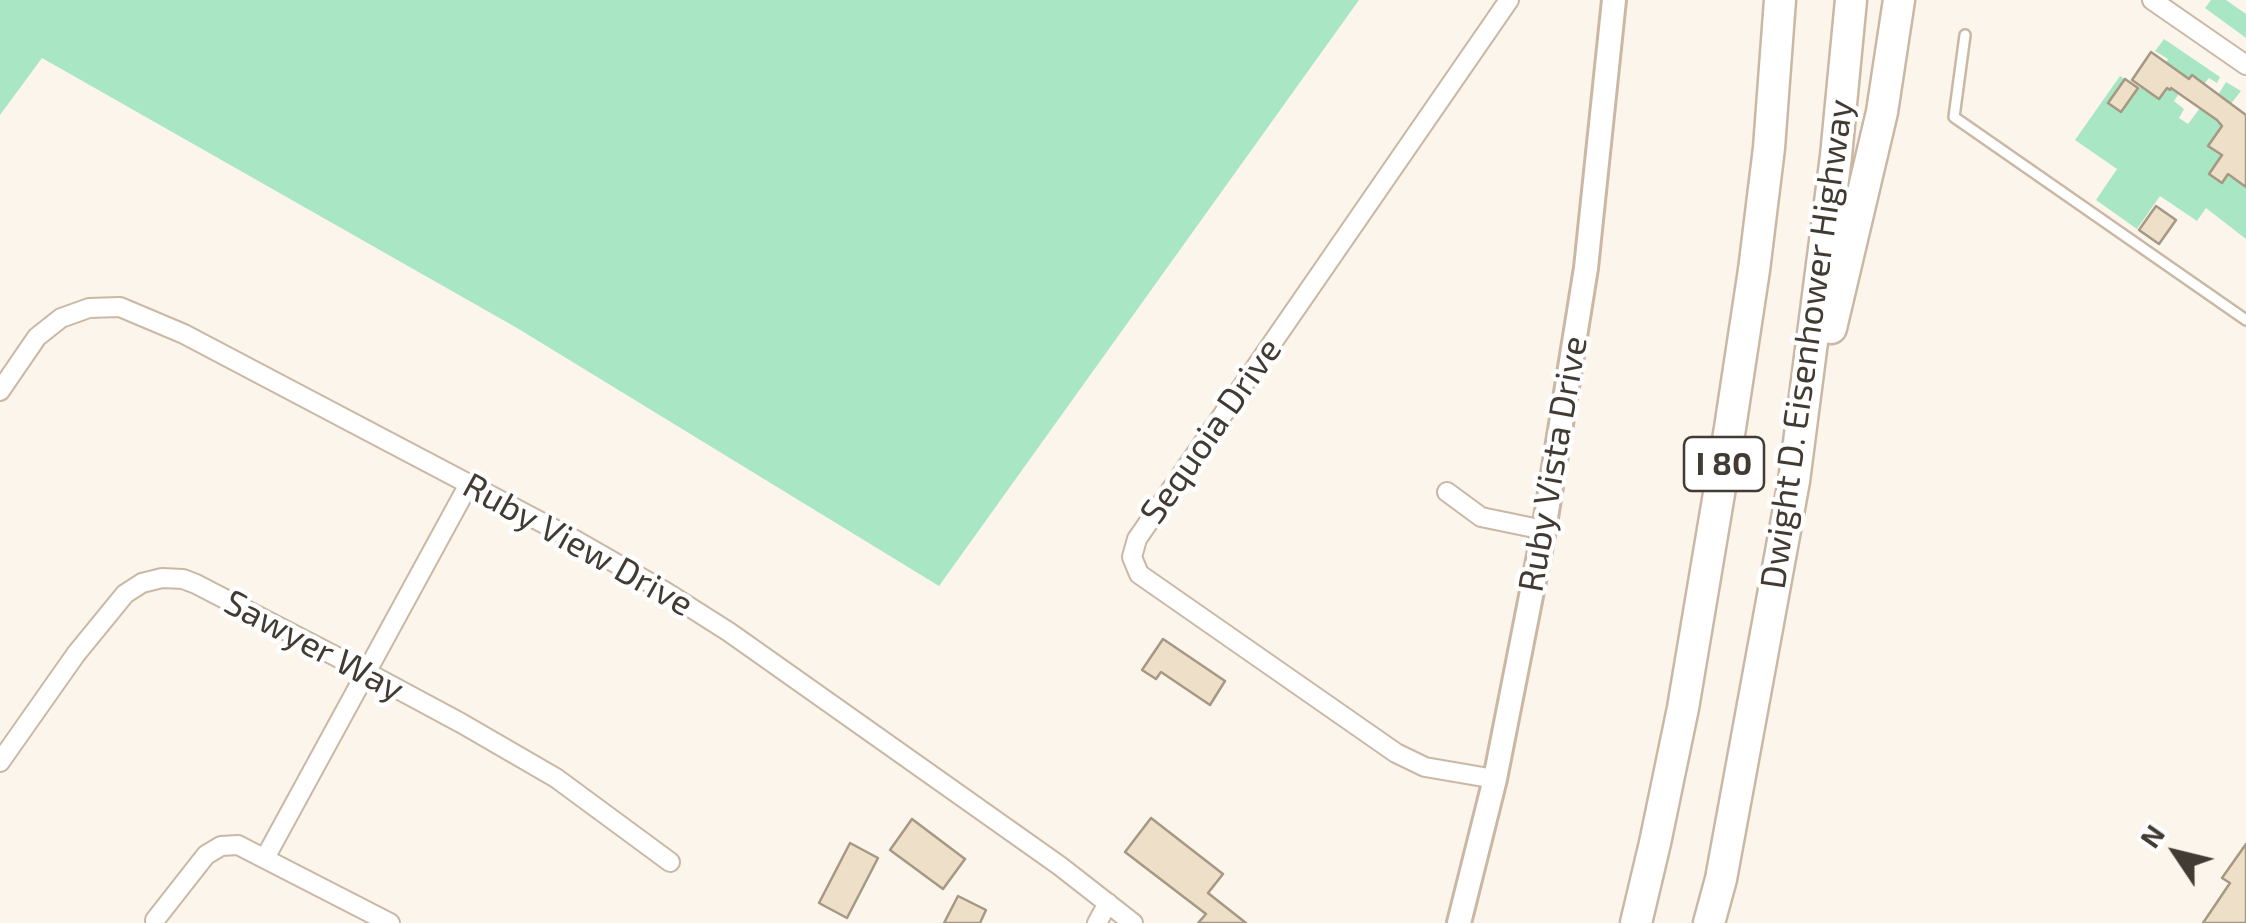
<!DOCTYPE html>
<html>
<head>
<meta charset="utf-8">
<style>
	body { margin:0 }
	#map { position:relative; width:2246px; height:923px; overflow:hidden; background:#fcf5ec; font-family:"Exo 2",sans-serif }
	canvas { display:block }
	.north { position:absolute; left:2126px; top:803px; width:100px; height:100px; -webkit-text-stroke:8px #fff; paint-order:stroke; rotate:305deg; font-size:28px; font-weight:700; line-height:40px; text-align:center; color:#423b33 }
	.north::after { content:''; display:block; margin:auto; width:35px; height:45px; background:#423b33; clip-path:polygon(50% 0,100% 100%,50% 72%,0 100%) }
</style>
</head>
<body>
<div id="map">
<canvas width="2246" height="923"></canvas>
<div class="north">N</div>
</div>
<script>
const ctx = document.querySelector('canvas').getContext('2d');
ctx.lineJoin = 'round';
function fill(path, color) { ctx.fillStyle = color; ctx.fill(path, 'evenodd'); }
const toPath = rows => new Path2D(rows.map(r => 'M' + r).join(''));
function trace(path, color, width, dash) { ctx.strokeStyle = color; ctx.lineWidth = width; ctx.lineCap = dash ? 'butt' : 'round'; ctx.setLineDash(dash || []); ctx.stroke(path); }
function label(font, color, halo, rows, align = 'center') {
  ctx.font = font + ' "Exo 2",sans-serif'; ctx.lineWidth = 9; ctx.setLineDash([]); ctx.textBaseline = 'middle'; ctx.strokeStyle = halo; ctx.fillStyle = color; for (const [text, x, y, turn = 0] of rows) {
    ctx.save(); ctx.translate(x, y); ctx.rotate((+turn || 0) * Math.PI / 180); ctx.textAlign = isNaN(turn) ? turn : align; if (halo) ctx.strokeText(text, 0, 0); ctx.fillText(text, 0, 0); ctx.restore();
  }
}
fill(toPath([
	[0,0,1359,0,939,586,517,328,42,58,0,115],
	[2211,0,2226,0,2246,14,2246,38,2205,8],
	[2164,39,2220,77,2217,83,2209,78,2204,84,2191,76,2174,101,2184,109,2179,118,2188,124,2200,108,2207,113,2226,82,2241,91,2217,121,2222,126,2208,145,2232,162,2219,160,2209,174,2222,183,2234,169,2229,176,2246,187,2246,239,2206,208,2197,221,2160,196,2137,229,2096,200,2117,169,2075,140,2120,76,2125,79,2108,103,2120,112,2138,88,2142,87,2159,99,2167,88,2170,89,2181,74,2166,63,2168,59,2155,51]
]), '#a9e6c4');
const building = toPath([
	[2151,52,2189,79,2192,75,2246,115,2246,187,2228,174,2222,183,2209,174,2222,155,2208,146,2222,126,2217,120,2171,88,2170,90,2167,88,2159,99,2132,80,2151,52],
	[2125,79,2138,88,2121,112,2108,103,2125,79],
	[2156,206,2176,220,2159,244,2139,230,2156,206],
	[1163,639,1225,681,1210,705,1161,672,1156,679,1142,670,1163,639],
	[1151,818,1223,874,1208,893,1246,923,1198,923,1206,914,1125,852,1151,818],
	[912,819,965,859,943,889,890,850,912,819],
	[850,843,878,858,847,918,819,903,850,843],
	[2246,844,2246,923,2203,923,2230,883,2222,878,2246,844],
	[958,896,986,910,980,923,944,923,958,896]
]);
fill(building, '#eedfc9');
trace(building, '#a69883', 2.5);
const lane = toPath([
	[1965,35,1954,117,2246,320]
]);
const street = toPath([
	[2152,0,2246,65],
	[0,391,37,337,61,318,89,308,120,307,184,334,577,541,666,592,729,632,1060,866,1133,923],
	[1447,492,1481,517,1544,530],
	[0,762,76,654,125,594,142,583,162,578,183,579,196,584,368,673,461,723,556,778,670,862],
	[1495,779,1425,767,1396,753,1139,574,1132,557,1137,539,1509,0],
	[265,858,469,484],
	[155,920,206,855,221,846,238,845,390,923],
	[1097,923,1108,903]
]);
const secondary = toPath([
	[1459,923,1495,779,1544,530,1586,268,1614,0]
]);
const highway = toPath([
	[1831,328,1882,112,1899,0],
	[1636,923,1655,843,1683,708,1730,428,1754,270,1769,148,1780,0],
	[1709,923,1721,879,1794,481,1836,156,1851,0]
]);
trace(lane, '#cab8a4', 14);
trace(street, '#cab8a4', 22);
trace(secondary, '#cab8a4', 28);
trace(highway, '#cab8a4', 35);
trace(lane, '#fff', 9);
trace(street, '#fff', 18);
trace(secondary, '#fff', 22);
trace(highway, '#fff', 30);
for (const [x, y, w] of [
	[1724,464,80]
]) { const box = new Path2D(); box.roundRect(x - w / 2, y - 27, w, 54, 8); ctx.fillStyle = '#fff'; ctx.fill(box); trace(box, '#423b33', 2.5); }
label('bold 32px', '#423b33', null, [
	["I 80",1724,464]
]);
label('35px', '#423b33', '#fff', [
	["Dwight D. Eisenhower Highway",1807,344,-82],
	["Sequoia Drive",1211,431,-55],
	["Ruby Vista Drive",1553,464,-80],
	["Ruby View Drive",578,545,29],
	["Sawyer Way",314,646,28]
]);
</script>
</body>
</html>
